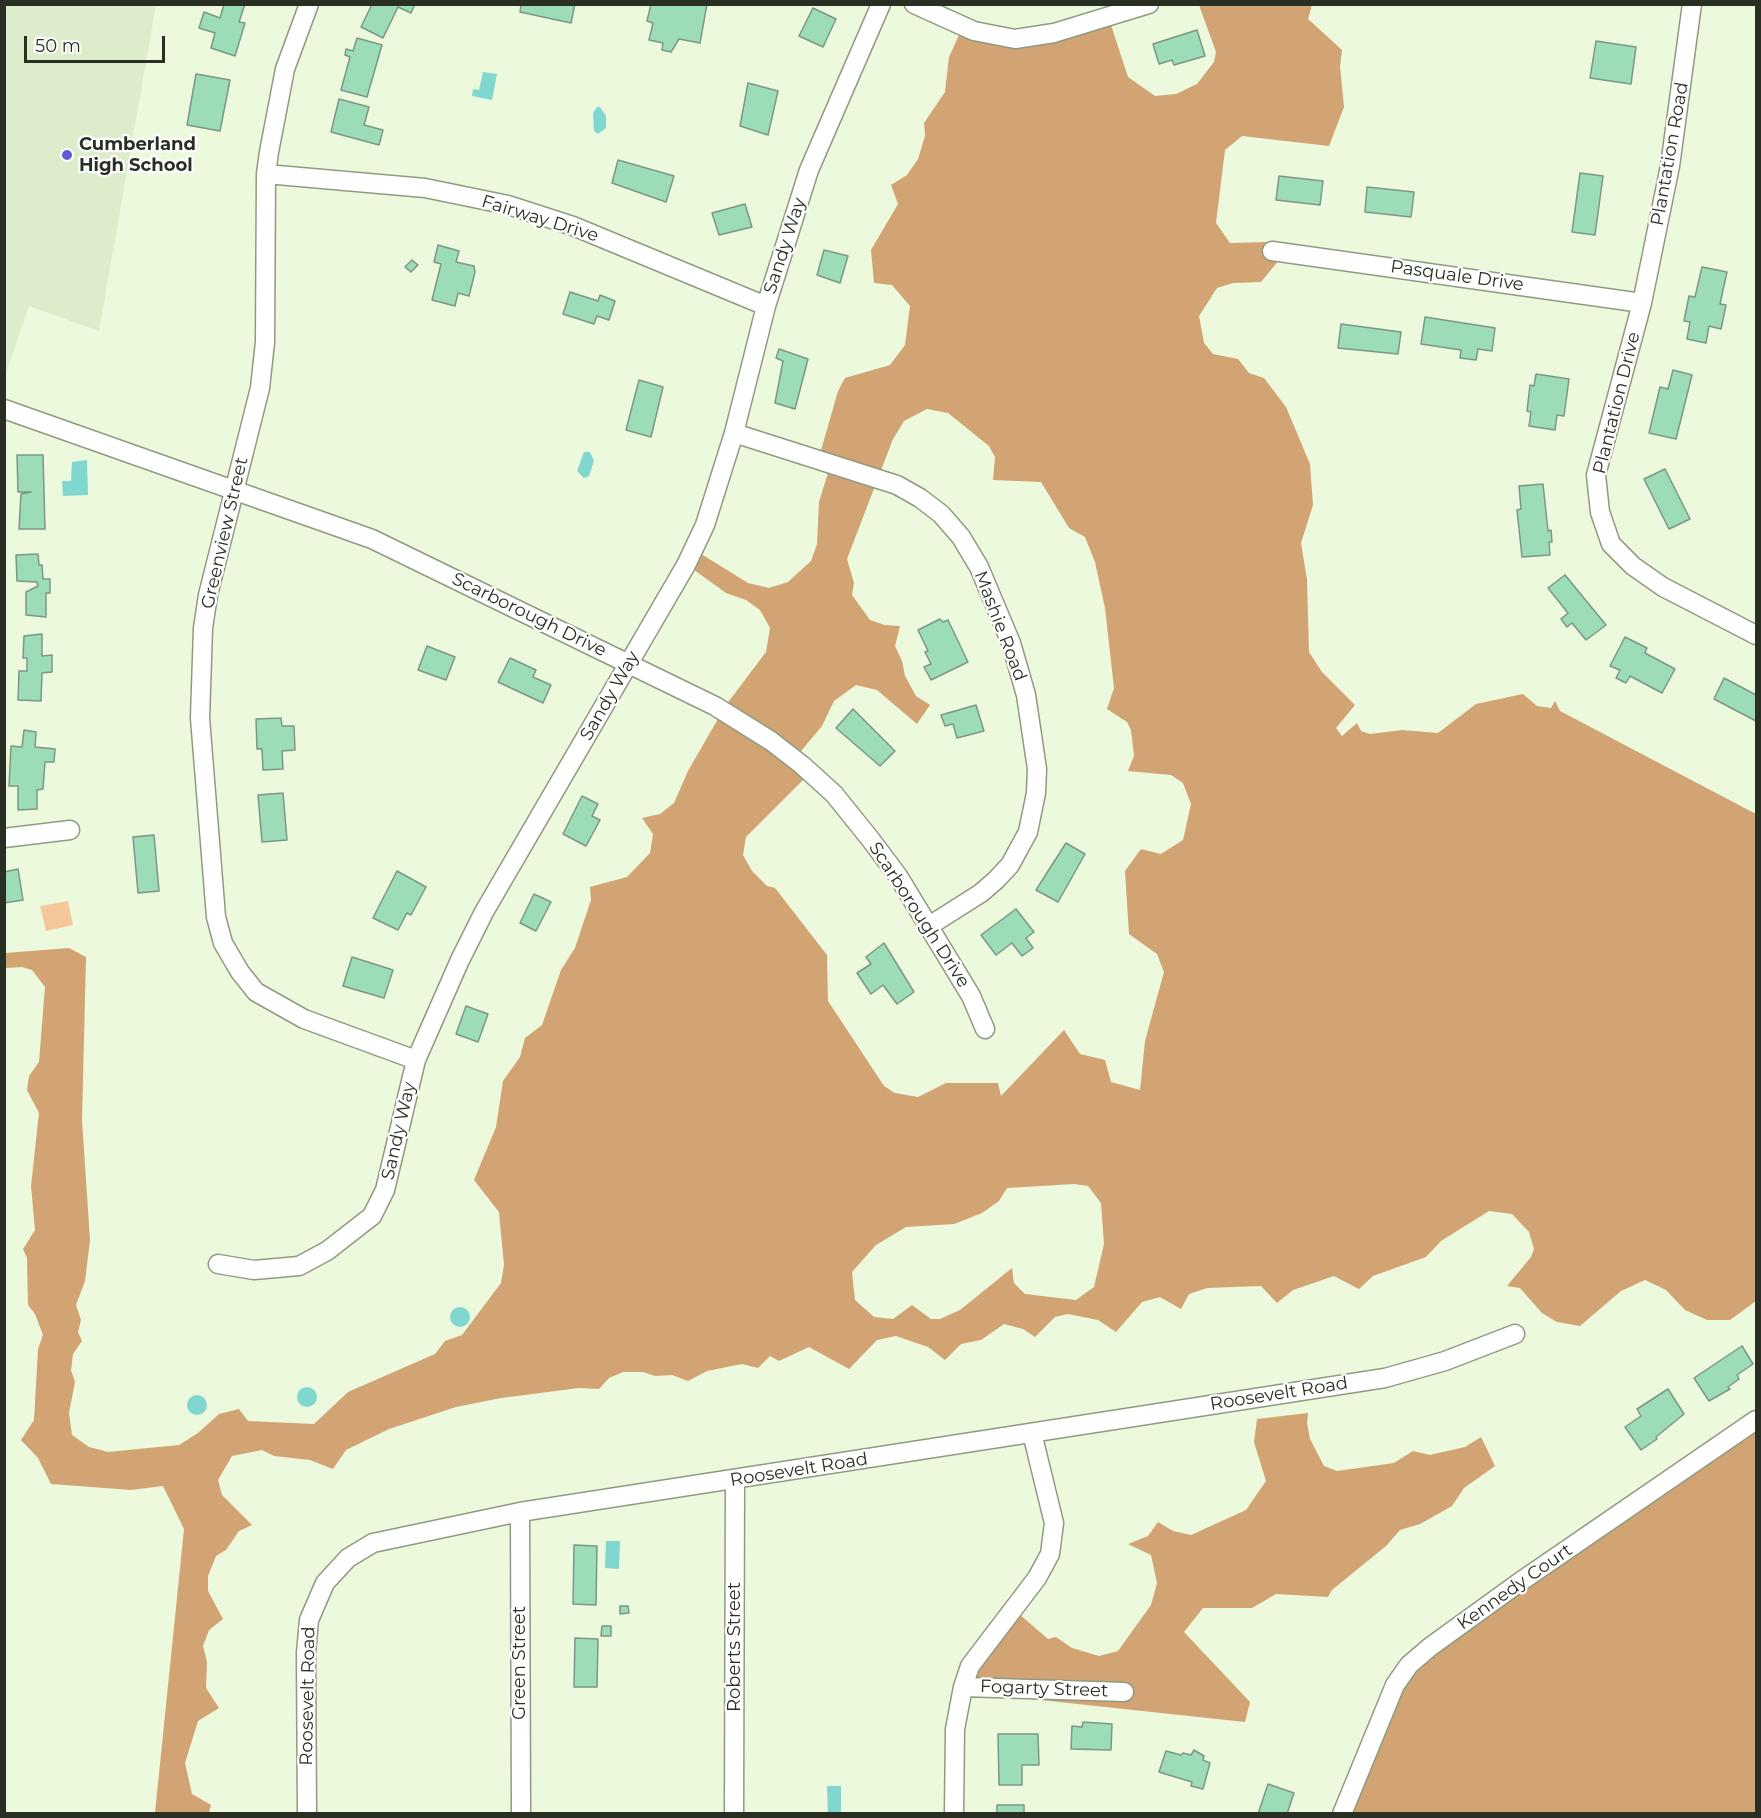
<!DOCTYPE html>
<html>
<head>
<meta charset="utf-8">
<style>
	body { margin:0 }
	#map { position:relative; width:1761px; height:1818px; overflow:hidden; background:#ecf9dd; font-family:Montserrat,sans-serif }
	canvas { display:block }
	.frame { position:absolute; inset:0; border:6px solid #2a2f24; pointer-events:none }
	.scale { position:absolute; left:24px; top:36px; width:141px; height:27px; box-sizing:border-box; border:3px solid #2a2f24; border-top:0; padding-left:8px; font-size:18px; line-height:21px; white-space:nowrap; color:#2a2f24; -webkit-text-stroke:4px #fff; paint-order:stroke }
</style>
</head>
<body>
<div id="map">
<canvas width="1761" height="1818"></canvas>
<div class="frame"></div>
<div class="scale">50 m</div>
</div>
<script>
const ctx = document.querySelector('canvas').getContext('2d');
ctx.lineJoin = 'round';
function fill(path, color) { ctx.fillStyle = color; ctx.fill(path, 'evenodd'); }
const toPath = rows => new Path2D(rows.map(r => 'M' + r).join(''));
function trace(path, color, width, dash) { ctx.strokeStyle = color; ctx.lineWidth = width; ctx.lineCap = dash ? 'butt' : 'round'; ctx.setLineDash(dash || []); ctx.stroke(path); }
function label(font, color, halo, rows, align = 'center') {
  ctx.font = font + ' Montserrat,sans-serif'; ctx.lineWidth = 4.5; ctx.setLineDash([]); ctx.textBaseline = 'middle'; ctx.strokeStyle = halo; ctx.fillStyle = color; for (const [text, x, y, turn = 0] of rows) {
    ctx.save(); ctx.translate(x, y); ctx.rotate((+turn || 0) * Math.PI / 180); ctx.textAlign = isNaN(turn) ? turn : align; if (halo) ctx.strokeText(text, 0, 0); ctx.fillText(text, 0, 0); ctx.restore();
  }
}
fill(toPath([
	[5,4,156,5,99,331,29,306,5,376]
]), '#ddedcb');
fill(toPath([
	[68,901,73,925,46,931,40,906]
]), '#f5c89b');
fill(toPath([
	[1199,5,1312,5,1308,19,1342,50,1340,66,1344,107,1329,146,1242,136,1225,150,1216,223,1230,243,1269,242,1289,248,1261,282,1233,283,1217,288,1199,316,1204,343,1213,354,1238,359,1249,373,1264,378,1286,407,1310,464,1313,505,1301,543,1307,580,1309,652,1322,672,1355,705,1336,728,1342,736,1357,723,1361,731,1370,734,1402,730,1438,733,1476,704,1523,694,1537,706,1551,708,1555,701,1560,711,1756,814,1756,1301,1730,1320,1707,1320,1685,1310,1666,1290,1645,1280,1621,1291,1580,1326,1557,1322,1542,1313,1520,1288,1507,1286,1531,1257,1534,1249,1529,1232,1512,1214,1489,1211,1441,1241,1426,1257,1373,1276,1359,1289,1334,1276,1293,1290,1277,1303,1261,1286,1207,1288,1189,1294,1181,1309,1160,1297,1142,1302,1116,1332,1098,1320,1068,1314,1055,1317,1035,1337,1023,1329,1004,1324,981,1340,961,1344,945,1360,928,1347,896,1336,877,1340,849,1369,809,1347,779,1361,770,1356,758,1368,742,1364,707,1371,688,1381,672,1375,655,1376,643,1372,623,1372,609,1378,599,1389,579,1388,501,1398,456,1407,389,1429,346,1450,333,1469,310,1460,274,1456,262,1450,232,1456,218,1480,222,1495,252,1525,239,1531,226,1550,216,1556,208,1576,208,1591,223,1619,209,1630,203,1646,207,1662,206,1688,219,1708,198,1721,185,1763,192,1794,211,1805,209,1813,155,1813,184,1529,163,1486,131,1490,51,1484,38,1458,21,1440,34,1420,38,1349,43,1335,35,1314,28,1305,27,1258,23,1249,35,1230,31,1186,39,1113,27,1090,29,1076,39,1062,45,987,32,970,22,967,5,968,5,953,69,948,86,957,82,1120,90,1240,85,1281,76,1305,81,1320,78,1332,82,1341,73,1354,71,1370,75,1382,69,1413,72,1435,89,1447,108,1452,179,1445,198,1433,219,1414,239,1409,248,1421,314,1424,348,1392,435,1354,445,1341,462,1335,501,1283,504,1265,499,1212,474,1180,496,1127,503,1081,520,1057,525,1038,542,1025,561,970,575,948,591,900,590,887,627,877,650,853,653,834,642,818,660,814,674,803,688,771,726,705,766,652,770,628,760,610,746,600,726,593,690,567,698,552,748,583,769,588,788,582,811,561,817,544,819,502,831,463,820,454,838,391,845,378,890,365,905,345,910,306,892,285,874,283,871,250,898,204,891,185,907,175,918,159,925,136,924,123,945,92,949,57,964,24,1004,34,1109,19,1128,77,1155,96,1176,94,1197,84,1214,62,1216,52],
	[927,409,948,413,989,446,995,457,993,480,1041,482,1069,528,1085,537,1095,562,1105,608,1114,688,1107,709,1127,722,1131,730,1134,756,1128,771,1171,775,1183,783,1191,804,1183,840,1161,854,1141,849,1125,871,1129,934,1157,954,1164,972,1145,1041,1140,1090,1111,1082,1105,1060,1080,1054,1064,1030,1001,1096,998,1083,946,1083,918,1097,895,1093,884,1086,828,1001,827,955,775,888,767,886,752,871,743,855,746,837,810,773,796,757,822,726,834,701,856,685,877,690,917,724,930,705,916,696,905,676,902,661,895,646,900,626,885,625,870,620,852,595,854,583,847,559,893,439,904,421],
	[1074,1184,1088,1186,1101,1203,1104,1244,1094,1287,1076,1300,1025,1294,1014,1283,1012,1268,960,1310,940,1319,931,1319,912,1305,893,1319,874,1317,855,1300,852,1272,876,1245,906,1227,954,1224,982,1213,999,1201,1007,1188],
	[1308,1413,1307,1423,1310,1439,1324,1466,1337,1471,1394,1463,1413,1451,1430,1455,1465,1447,1481,1437,1495,1466,1464,1488,1452,1506,1420,1524,1400,1530,1386,1546,1332,1590,1328,1597,1276,1594,1252,1608,1203,1608,1184,1632,1250,1702,1245,1722,966,1692,973,1663,1019,1614,1048,1639,1056,1637,1072,1648,1099,1656,1118,1651,1151,1605,1157,1583,1151,1555,1128,1544,1148,1536,1158,1522,1173,1531,1191,1535,1246,1510,1266,1481,1254,1442,1257,1419],
	[1756,1424,1756,1813,1331,1814,1362,1745,1387,1706,1422,1663]
]), '#d2a373');
fill(toPath([
	[483,72,497,74,492,100,472,96,473,89,479,90],
	[597,107,600,107,606,116,606,128,598,134,594,131,593,113],
	[584,452,590,452,594,461,589,476,584,478,577,471],
	[87,460,88,495,63,496,62,481,71,481,72,462],
	'450 1317a10 10 0 1 1 20 0a10 10 0 1 1-20 0Z',
	'297 1397a10 10 0 1 1 20 0a10 10 0 1 1-20 0Z',
	'187 1405a10 10 0 1 1 20 0a10 10 0 1 1-20 0Z',
	[606,1541,620,1541,619,1569,605,1568],
	[827,1786,841,1786,841,1813,828,1813]
]), '#80d7cf');
const building = toPath([
	[224,4,245,4,239,22,245,23,235,56,211,48,215,33,199,28,204,12,220,18,224,4],
	[372,4,415,4,411,13,398,7,383,38,361,27,372,4],
	[575,4,571,23,520,12,521,4,575,4],
	[651,4,707,4,700,43,679,39,671,52,662,50,663,43,649,40,653,23,647,21,651,4],
	[813,8,836,19,823,47,799,36,813,8],
	[1197,30,1205,56,1174,65,1172,60,1159,64,1153,44,1197,30],
	[357,38,382,45,367,97,341,90,350,57,345,55,346,49,353,51,357,38],
	[1596,41,1636,47,1631,84,1590,78,1596,41],
	[196,74,230,80,220,131,187,125,196,74],
	[748,83,778,91,768,135,740,126,748,83],
	[339,99,369,107,364,125,383,130,379,145,331,132,339,99],
	[618,160,674,176,666,202,612,183,618,160],
	[1580,173,1603,176,1595,235,1572,232,1580,173],
	[1279,176,1323,181,1320,205,1276,200,1279,176],
	[1367,187,1414,192,1411,217,1365,212,1367,187],
	[745,204,752,227,719,235,712,213,745,204],
	[438,245,459,251,456,262,474,266,475,272,469,296,458,293,455,306,432,300,441,264,434,262,438,245],
	[824,250,848,256,840,283,817,275,824,250],
	[412,260,418,265,411,272,405,267,412,260],
	[1702,267,1727,272,1720,304,1726,305,1721,329,1709,326,1706,343,1687,339,1690,322,1684,321,1689,296,1695,297,1702,267],
	[570,292,598,301,600,295,615,301,609,320,597,316,594,324,563,314,570,292],
	[1425,317,1495,328,1492,351,1478,349,1476,360,1460,358,1461,350,1421,344,1425,317],
	[1341,324,1401,332,1398,354,1338,348,1341,324],
	[779,349,808,359,795,409,775,403,783,361,776,358,779,349],
	[1673,370,1692,375,1676,439,1649,433,1660,387,1668,389,1673,370],
	[1536,374,1569,379,1564,416,1557,415,1555,430,1529,426,1531,412,1527,411,1530,385,1534,386,1536,374],
	[639,380,663,387,651,437,626,430,639,380],
	[17,455,43,455,45,529,19,529,21,494,31,492,18,492,17,455],
	[1665,469,1690,519,1669,529,1644,479,1665,469],
	[1543,484,1548,531,1551,530,1552,542,1549,542,1550,555,1522,557,1517,510,1521,509,1519,486,1543,484],
	[38,554,39,565,42,565,43,579,50,579,50,593,46,593,46,617,26,615,26,592,38,586,37,582,17,581,16,555,38,554],
	[1565,575,1606,625,1586,640,1572,623,1567,627,1561,619,1568,613,1548,588,1565,575],
	[940,619,943,622,948,620,968,662,931,680,924,667,931,664,925,652,928,651,918,630,940,619],
	[42,634,42,656,52,655,52,672,42,673,41,701,18,700,19,671,27,671,27,658,23,658,24,636,42,634],
	[1625,637,1647,648,1645,653,1675,669,1662,693,1630,676,1626,683,1616,678,1620,670,1610,666,1625,637],
	[427,646,455,657,446,680,418,670,427,646],
	[510,658,536,670,533,677,551,685,543,703,498,682,510,658],
	[1724,678,1756,695,1756,721,1714,699,1724,678],
	[976,705,984,731,957,738,953,724,945,726,941,715,976,705],
	[853,709,895,751,880,766,836,728,853,709],
	[281,718,282,726,294,726,295,750,282,751,283,769,263,770,262,749,257,749,256,719,281,718],
	[24,730,36,732,35,747,55,749,54,762,45,762,43,789,37,790,37,809,18,810,18,786,9,786,11,746,22,747,24,730],
	[283,793,287,840,262,842,258,795,283,793],
	[582,796,598,804,592,816,600,820,586,846,563,834,582,796],
	[154,835,159,891,138,893,133,837,154,835],
	[1066,843,1085,854,1058,902,1036,890,1066,843],
	[18,869,23,900,4,903,4,872,18,869],
	[397,871,426,887,411,915,407,913,398,930,373,918,397,871],
	[534,894,551,902,536,931,520,923,534,894],
	[1016,909,1034,932,1026,938,1033,948,1022,956,1012,943,996,955,981,935,1016,909],
	[884,943,914,992,897,1004,883,985,871,994,857,973,871,964,866,957,884,943],
	[352,957,393,970,384,998,343,986,352,957],
	[466,1006,488,1014,478,1042,456,1034,466,1006],
	[1742,1346,1753,1364,1737,1375,1739,1379,1728,1387,1730,1389,1709,1401,1694,1378,1742,1346],
	[1668,1389,1684,1414,1656,1437,1657,1439,1641,1450,1625,1427,1641,1416,1637,1409,1668,1389],
	[574,1545,597,1546,596,1605,573,1604,574,1545],
	[620,1606,628,1606,629,1613,620,1614,620,1606],
	[602,1626,611,1626,611,1636,601,1636,602,1626],
	[575,1638,598,1639,597,1687,574,1687,575,1638],
	[1083,1722,1112,1724,1111,1750,1071,1749,1072,1726,1082,1727,1083,1722],
	[998,1734,1038,1734,1039,1765,1022,1765,1022,1785,999,1785,998,1734],
	[1194,1750,1204,1756,1203,1760,1210,1763,1203,1789,1191,1786,1192,1782,1159,1772,1166,1751,1181,1755,1183,1753,1191,1755,1194,1750],
	[1268,1784,1294,1793,1287,1814,1258,1814,1268,1784],
	[997,1805,1024,1805,1024,1814,997,1814,997,1805]
]);
fill(building, '#9cddb7');
trace(building, '#7c9787', 1.5);
const minor = toPath([
	[309,4,285,69,269,152,266,174,265,342,260,388,208,595,203,628,200,718,216,917,223,943,240,972,256,992,304,1019,416,1060],
	[914,4,974,31,1015,39,1054,33,1149,4],
	[1692,4,1670,166,1642,303,1596,475,1600,512,1611,544,1633,566,1663,587,1756,635],
	[266,174,425,188,508,205,573,226,766,306],
	[1272,251,1642,303],
	[4,409,372,539,715,706,771,741,802,765,834,794,871,840,898,876,971,996,985,1029],
	[734,433,897,485,920,498,941,514,961,537,979,567,1011,643,1026,695,1037,769,1036,793,1028,832,1010,865,996,880,981,893,929,926],
	[4,838,70,830],
	[218,1264,254,1270,299,1266,327,1251,372,1216,385,1190,416,1060,460,960,484,912,686,565,705,525,734,433,766,306,809,170,881,4],
	[520,1512,521,1814],
	[963,1687,1124,1692],
	[307,1814,306,1653,309,1620,325,1583,348,1558,373,1543,520,1512,1385,1378,1445,1361,1515,1334],
	[734,1814,735,1480],
	[954,1814,955,1729,963,1687,970,1666,1037,1578,1050,1554,1054,1523,1032,1433],
	[1342,1814,1395,1685,1409,1665,1430,1647,1517,1584,1756,1420]
]);
trace(minor, '#8f9b81', 21);
trace(minor, '#fff', 18);
for (const [x, y, r, color] of [
	[67,155,6,"#605cd5"]
]) { const dot = new Path2D(); dot.arc(x, y, r, 0, 2 * Math.PI); ctx.fillStyle = color; ctx.fill(dot); trace(dot, '#fff', 2); }
label('bold 18px', '#2a2f24', '#fff', [
	["Cumberland",79,145],
	["High School",79,166]
], 'left');
label('18px', '#2a2f24', '#fff', [
	["Plantation Road",1670,154,-80],
	["Fairway Drive",540,219,17],
	["Sandy Way",785,246,-72],
	["Pasquale Drive",1457,276,8],
	["Plantation Drive",1617,403,-76],
	["Greenview Street",225,533,-77],
	["Scarborough Drive",529,615,26],
	["Mashie Road",1000,626,69],
	["Sandy Way",610,696,-60],
	["Scarborough Drive",919,915,57],
	["Sandy Way",399,1131,-77],
	["Roosevelt Road",1279,1394,-9],
	["Roosevelt Road",799,1470,-9],
	["Kennedy Court",1515,1587,-35],
	["Roberts Street",735,1647,-90],
	["Green Street",520,1663,-90],
	["Fogarty Street",1044,1689,2],
	["Roosevelt Road",308,1696,-89]
]);
</script>
</body>
</html>
